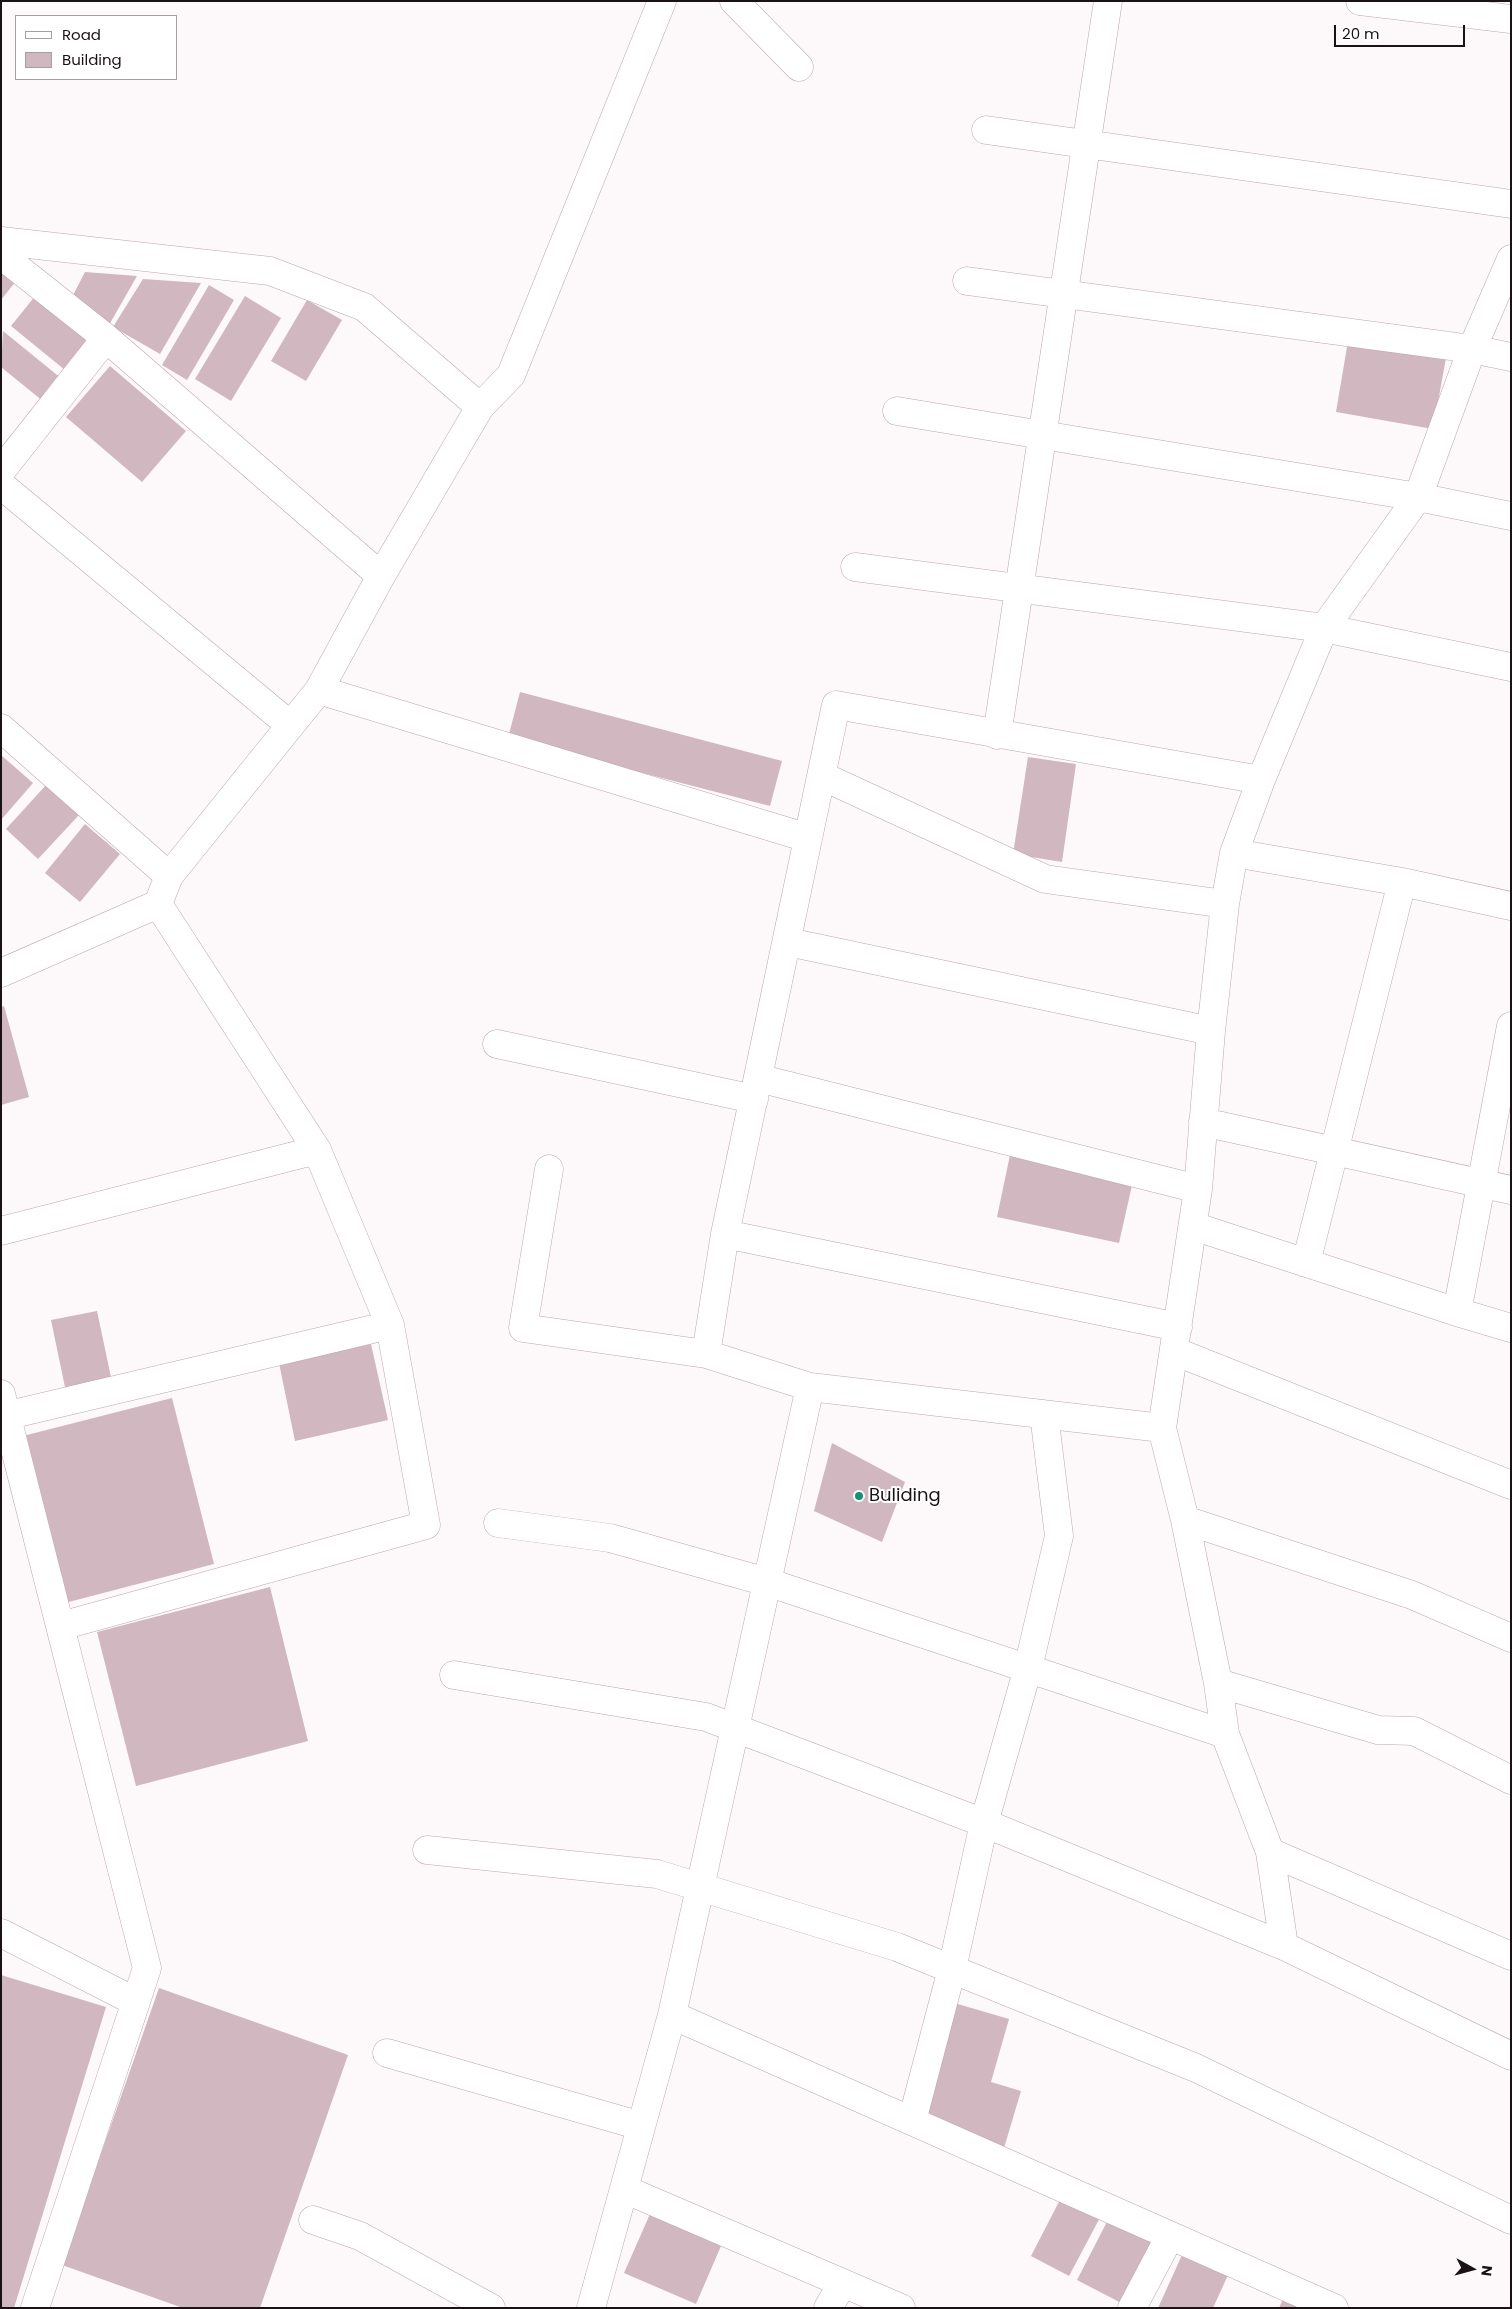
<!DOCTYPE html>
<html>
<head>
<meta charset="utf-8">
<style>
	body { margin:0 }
	#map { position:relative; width:1512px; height:2309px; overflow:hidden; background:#fdf8fa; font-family:Poppins,sans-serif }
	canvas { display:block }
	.frame { position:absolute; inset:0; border:2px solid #1b1215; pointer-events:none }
	.legend { position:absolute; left:15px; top:15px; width:162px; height:65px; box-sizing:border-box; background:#fff; border:1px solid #a4a0a1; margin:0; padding:6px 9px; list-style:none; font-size:15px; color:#1b1215 }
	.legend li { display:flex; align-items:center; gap:10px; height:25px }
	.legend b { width:25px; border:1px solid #a4a0a1 }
	.north { position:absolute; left:1447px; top:2244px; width:50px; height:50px; -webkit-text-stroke:4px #fff; paint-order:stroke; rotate:97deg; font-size:14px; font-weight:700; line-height:20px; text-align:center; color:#1b1215 }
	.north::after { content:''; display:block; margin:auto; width:18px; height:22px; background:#1b1215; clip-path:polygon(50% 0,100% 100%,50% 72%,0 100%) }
	.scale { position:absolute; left:1334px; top:25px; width:131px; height:22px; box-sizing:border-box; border:2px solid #1b1215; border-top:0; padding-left:6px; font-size:15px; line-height:18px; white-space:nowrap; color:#1b1215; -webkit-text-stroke:4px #fff; paint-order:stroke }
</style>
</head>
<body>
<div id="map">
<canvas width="1512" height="2309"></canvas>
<div class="frame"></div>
<ul class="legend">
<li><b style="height:6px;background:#fff"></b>Road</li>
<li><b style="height:14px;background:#d0b7c0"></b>Building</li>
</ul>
<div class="north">N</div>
<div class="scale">20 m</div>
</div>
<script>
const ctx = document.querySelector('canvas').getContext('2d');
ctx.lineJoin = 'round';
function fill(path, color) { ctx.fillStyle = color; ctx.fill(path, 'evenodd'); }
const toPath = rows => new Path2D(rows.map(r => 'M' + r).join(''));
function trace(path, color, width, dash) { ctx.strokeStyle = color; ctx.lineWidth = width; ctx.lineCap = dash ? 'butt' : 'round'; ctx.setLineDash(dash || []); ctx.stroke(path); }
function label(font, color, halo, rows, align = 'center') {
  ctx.font = font + ' Poppins,sans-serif'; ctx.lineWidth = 4; ctx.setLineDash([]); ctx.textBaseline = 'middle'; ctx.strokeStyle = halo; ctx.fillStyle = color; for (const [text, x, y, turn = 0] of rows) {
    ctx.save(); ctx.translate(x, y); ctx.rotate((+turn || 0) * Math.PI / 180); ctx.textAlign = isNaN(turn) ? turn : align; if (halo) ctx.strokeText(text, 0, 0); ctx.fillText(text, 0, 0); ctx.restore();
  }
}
fill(toPath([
	[1,270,16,281,1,300],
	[85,272,137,276,109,325,69,303],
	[143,279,201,283,160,354,113,327],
	[209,285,234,300,187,380,162,365],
	[36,295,90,338,65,370,11,326],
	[245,296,281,318,231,401,195,379],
	[307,300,342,320,306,381,271,361],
	[3,331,62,379,44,402,1,367],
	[1348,341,1446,358,1433,429,1336,412],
	[110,366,186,431,142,482,66,417],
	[520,692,782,761,770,806,508,738],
	[1,755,33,783,1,820],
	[1028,757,1076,764,1062,862,1013,854],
	[47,784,79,815,38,859,6,829],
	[85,824,120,854,80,902,45,873],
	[4,1006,29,1097,1,1105,1,1007],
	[1010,1155,1133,1181,1119,1243,997,1217],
	[97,1311,112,1382,66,1392,51,1320],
	[371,1344,388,1420,295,1441,279,1363],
	[172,1398,214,1564,65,1603,23,1436],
	[832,1443,905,1482,882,1542,814,1511],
	[270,1587,308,1741,136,1786,97,1632],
	[1,1975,106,2007,14,2308,1,2308],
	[159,1988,348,2055,260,2308,183,2308,62,2265],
	[951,2002,1009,2019,991,2082,1021,2091,1004,2148,920,2110],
	[1064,2192,1103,2212,1069,2276,1031,2256],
	[1112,2212,1162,2238,1127,2306,1077,2280],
	[650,2214,721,2246,696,2304,624,2273],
	[1182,2255,1228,2275,1213,2308,1158,2308],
	[1284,2297,1304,2308,1279,2308]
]), '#d0b7c0');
const minor = toPath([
	[734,1,799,67],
	[1360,1,1511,19],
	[986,130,1511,204],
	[1,241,270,271,364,307,480,407],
	[1,255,106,338,381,576],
	[1511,259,1472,349,1418,497,1324,628,1261,780,1234,853,1225,904,1211,1031,1198,1189,1162,1428,1185,1520,1218,1683,1225,1734,1270,1852,1511,1956],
	[967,281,1472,349,1511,357],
	[897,411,1418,497,1511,516],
	[1,471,106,338],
	[1,485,290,725],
	[855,567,1324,628,1511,667],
	[319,690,808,838],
	[1,728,169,876],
	[997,735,1108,1],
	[822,776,1045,879,1225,904],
	[1234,853,1402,882,1511,906],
	[788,942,1211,1031],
	[1,973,158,904,169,876,319,690,381,576,480,407,511,375,662,1],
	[497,1044,754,1099],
	[758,1078,1198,1189],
	[1203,1122,1511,1190],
	[549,1169,523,1328,706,1354,810,1387,1162,1428],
	[1193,1226,1457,1312,1511,1328],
	[1,1231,317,1150],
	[725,1234,1178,1327],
	[1306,1263,1402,882],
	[1457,1312,1511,1026],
	[1174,1351,1511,1485],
	[706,1354,725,1234,836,705,1261,780],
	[1,1394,147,1968,35,2308],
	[1,1417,390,1325],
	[1185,1520,1412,1595,1511,1638],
	[498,1523,610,1538,767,1582,1225,1734],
	[61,1626,426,1525,390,1325,317,1150,158,904],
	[454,1675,706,1717,984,1823,1284,1946,1511,2056],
	[1218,1683,1378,1730,1414,1731,1511,1780],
	[427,1850,657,1874,897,1947,1196,2068,1511,2220],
	[1270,1852,1284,1946],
	[1,1933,136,2002],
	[672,2015,810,1387],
	[387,2053,641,2126],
	[912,2121,952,1969,984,1823,1028,1668,1059,1536,1044,1414],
	[624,2189,901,2308],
	[313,2220,360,2236,491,2308],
	[591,2308,672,2015,1334,2308],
	[828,2308,843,2283],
	[1132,2308,1170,2236]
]);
trace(minor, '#bea6af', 29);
trace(minor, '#fff', 28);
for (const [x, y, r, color] of [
	[859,1496,5,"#159176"]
]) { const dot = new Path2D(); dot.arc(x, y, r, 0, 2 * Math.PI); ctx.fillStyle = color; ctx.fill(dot); trace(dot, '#fff', 2); }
label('18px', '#1b1215', '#fff', [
	["Buliding",869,1496]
], 'left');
</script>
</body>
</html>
